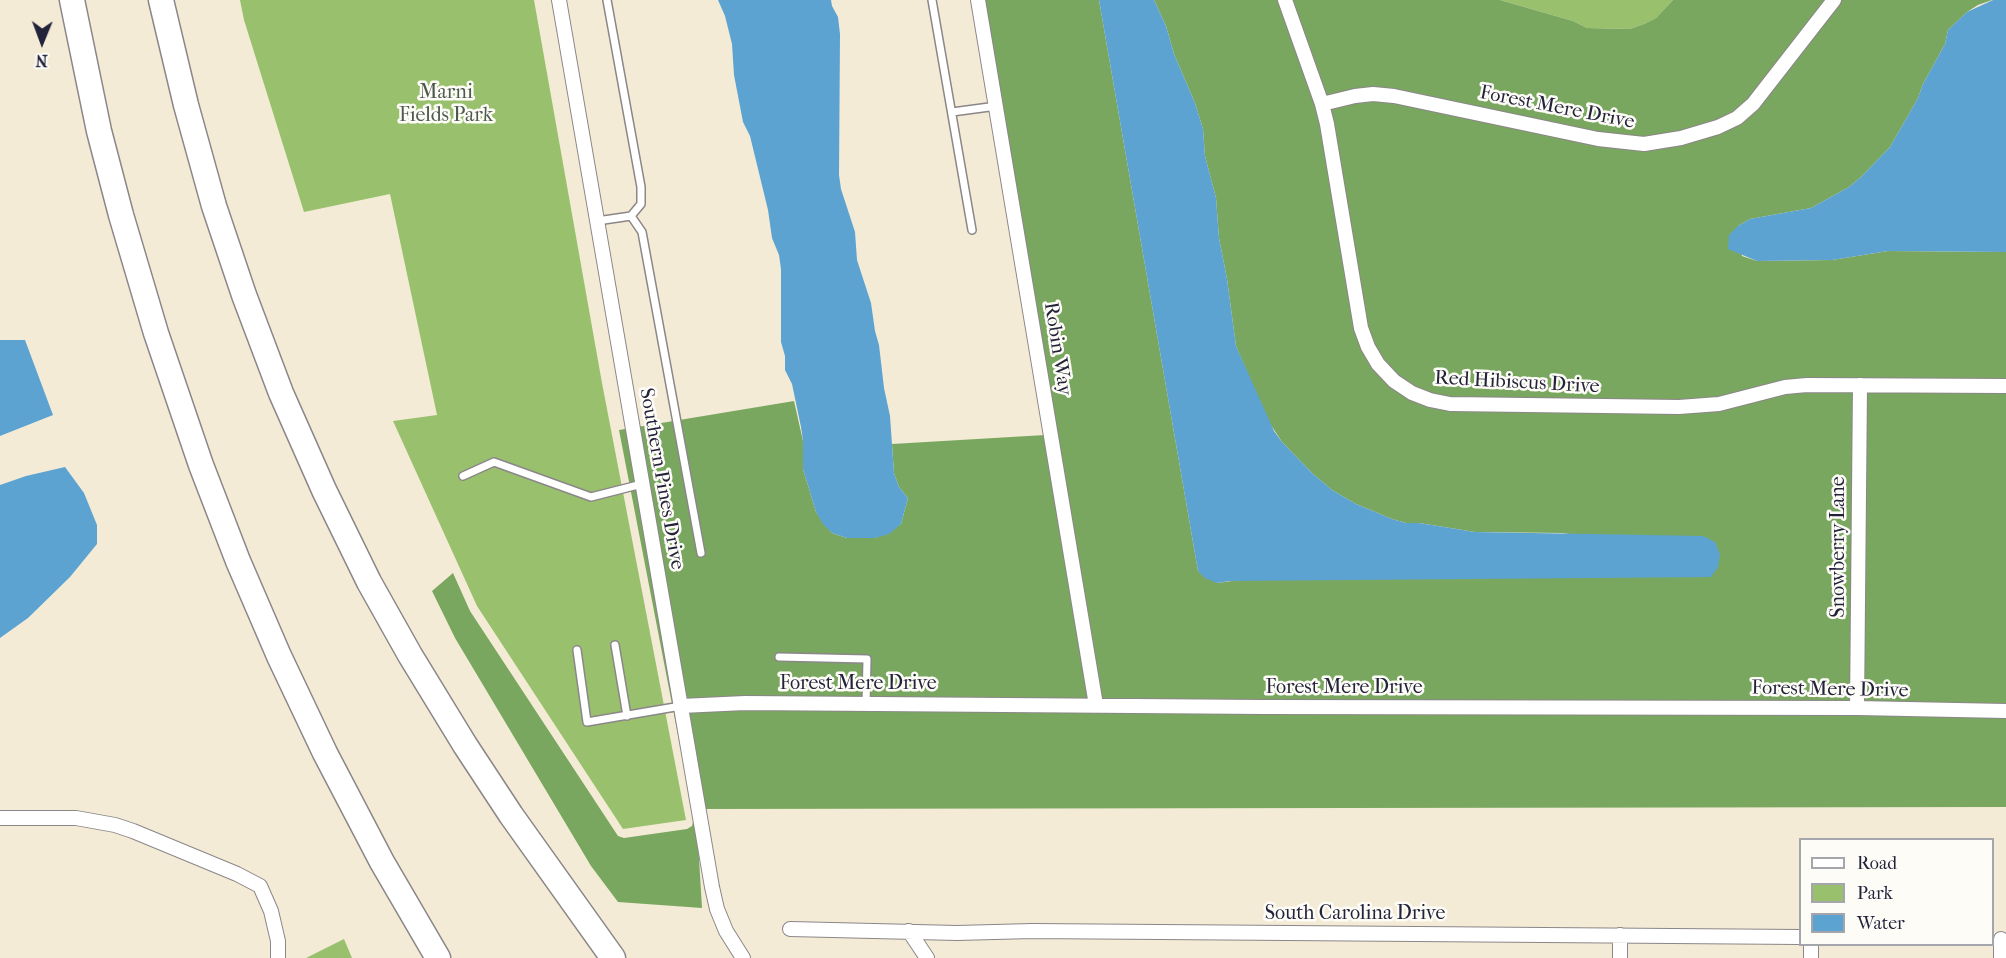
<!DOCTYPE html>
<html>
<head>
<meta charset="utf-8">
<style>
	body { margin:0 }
	#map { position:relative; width:2006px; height:958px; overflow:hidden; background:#f4ebd6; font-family:"IM FELL French Canon",serif }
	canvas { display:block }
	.legend { position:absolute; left:1799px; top:838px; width:195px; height:108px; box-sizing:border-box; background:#fdfcf7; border:2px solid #a5a5ac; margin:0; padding:8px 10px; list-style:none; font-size:18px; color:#22223b }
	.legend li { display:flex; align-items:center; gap:12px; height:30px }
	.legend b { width:30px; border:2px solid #a5a5ac }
	.north { position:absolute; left:12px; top:12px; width:60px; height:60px; -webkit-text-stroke:4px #fdfcf7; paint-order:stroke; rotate:181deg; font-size:16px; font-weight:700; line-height:24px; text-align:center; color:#22223b }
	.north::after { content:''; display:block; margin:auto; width:21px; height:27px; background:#22223b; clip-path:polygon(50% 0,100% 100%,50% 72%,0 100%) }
</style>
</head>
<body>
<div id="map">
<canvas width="2006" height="958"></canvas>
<ul class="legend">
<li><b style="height:8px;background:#fff"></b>Road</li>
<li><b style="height:16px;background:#99c16d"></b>Park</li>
<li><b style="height:16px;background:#5ca3d2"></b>Water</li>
</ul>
<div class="north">N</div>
</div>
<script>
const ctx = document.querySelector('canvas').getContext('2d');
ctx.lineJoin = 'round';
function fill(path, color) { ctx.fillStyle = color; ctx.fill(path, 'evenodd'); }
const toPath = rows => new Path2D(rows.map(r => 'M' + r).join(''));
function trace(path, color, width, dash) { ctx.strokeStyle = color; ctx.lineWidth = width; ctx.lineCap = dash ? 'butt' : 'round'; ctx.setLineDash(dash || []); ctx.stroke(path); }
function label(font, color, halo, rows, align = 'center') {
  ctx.font = font + ' "IM FELL French Canon",serif'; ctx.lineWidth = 5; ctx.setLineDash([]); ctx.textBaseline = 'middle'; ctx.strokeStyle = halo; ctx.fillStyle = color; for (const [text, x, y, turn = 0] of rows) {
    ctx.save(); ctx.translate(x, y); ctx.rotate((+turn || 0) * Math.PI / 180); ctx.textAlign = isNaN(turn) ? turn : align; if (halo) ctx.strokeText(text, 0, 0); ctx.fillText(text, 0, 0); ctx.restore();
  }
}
fill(toPath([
	[240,0,534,0,602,383,686,820,623,829,477,606,393,421,437,415,390,194,304,212,244,20],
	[1500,0,1673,0,1656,18,1644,24,1630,29,1587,28,1573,21],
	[344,939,352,958,306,958]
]), '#99c16d');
fill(toPath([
	[977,0,1099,0,1198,571,1217,583,1577,535,1562,533,1475,532,1419,523,1406,523,1392,519,1356,504,1332,490,1312,473,1282,442,1267,419,1236,346,1227,279,1219,238,1216,198,1205,156,1203,129,1195,103,1174,54,1166,26,1154,0,1500,0,1573,21,1587,28,1630,29,1644,24,1656,18,1673,0,2006,0,1992,0,1978,5,1967,12,1948,30,1945,44,1923,84,1918,98,1890,147,1861,177,1849,187,1811,208,1750,219,1738,226,1742,256,1757,261,1832,260,1888,251,2006,252,2006,807,696,809,702,908,618,902,591,866,455,638,432,591,453,573,470,611,618,836,624,838,687,829,692,826,694,818,619,430,794,401,803,441,803,469,816,512,832,533,847,538,875,538,901,524,908,498,899,487,894,473,892,444,1045,435]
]), '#7aa760');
fill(toPath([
	[718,0,831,0,832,6,838,17,840,34,839,175,841,189,855,232,857,260,871,303,875,331,879,345,884,388,890,416,894,473,899,487,908,498,901,524,889,534,875,538,847,538,832,533,823,524,816,512,803,469,803,441,801,427,792,384,785,370,785,356,781,342,781,269,779,255,772,238,768,210,750,136,743,122,734,75,732,44,725,16],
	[1099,0,1154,0,1166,26,1174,54,1195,103,1203,129,1205,156,1216,198,1219,238,1227,279,1236,346,1274,431,1282,442,1312,473,1332,490,1356,504,1392,519,1406,523,1419,523,1475,532,1703,536,1715,542,1720,554,1718,567,1711,577,1230,581,1217,583,1205,578,1198,571],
	[1993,0,2006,0,2006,252,1888,251,1832,260,1757,261,1728,249,1729,235,1738,226,1750,219,1811,208,1849,187,1861,177,1890,147,1918,98,1923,84,1945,44,1948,30,1967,12],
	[0,340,25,340,53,415,0,436],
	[65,467,84,493,97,525,97,544,70,577,28,618,0,638,0,485,26,476]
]), '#5ca3d2');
const service = toPath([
	[932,0,972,230],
	[952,112,997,106],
	[631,216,642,232,701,553],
	[597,221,631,216,641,204,641,187,607,0],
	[463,476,494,462,591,497,642,484],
	[615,645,627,716],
	[577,650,587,722,681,706],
	[779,657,867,659,866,704]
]);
const minor = toPath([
	[559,0,712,887,717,909,726,931,743,958],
	[978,0,1096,705],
	[1285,0,1322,104,1327,124,1361,328,1368,347,1378,364,1394,381,1412,393,1430,400,1450,404,1679,407,1719,404,1785,387,1807,385,2006,386],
	[1322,104,1355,96,1373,94,1394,96,1598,139,1644,144,1681,138,1718,127,1737,118,1753,104,1834,0],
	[681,706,745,703,1263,707,1857,708,2006,711],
	[1857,708,1860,385],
	[0,818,76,818,115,825,133,831,237,874,260,886,271,911,278,941,278,958],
	[790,929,957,933,1032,931,1800,937],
	[909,931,927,958],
	[1620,935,1620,958],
	[1811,958,1811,944],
	[2001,958,2001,939]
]);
const motorway = toPath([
	[72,0,99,131,121,215,156,333,201,465,238,561,279,656,325,753,382,862,438,958],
	[161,0,186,105,214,206,244,295,281,393,324,490,369,582,410,655,465,745,511,815,613,958]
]);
trace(service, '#8b8688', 10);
trace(minor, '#8b8688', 16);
trace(motorway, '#8b8688', 27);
trace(service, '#fff', 7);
trace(minor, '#fff', 14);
trace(motorway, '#fff', 24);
label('20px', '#4c5a4c', '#fdfcf7', [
	["Marni",446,93],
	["Fields Park",446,116]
]);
label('20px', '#22223b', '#fdfcf7', [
	["Forest Mere Drive",1557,108,11],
	["Robin Way",1057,349,81],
	["Red Hibiscus Drive",1517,383,3],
	["Southern Pines Drive",661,479,80],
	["Snowberry Lane",1839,547,-90],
	["Forest Mere Drive",858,684],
	["Forest Mere Drive",1344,688],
	["Forest Mere Drive",1830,690,1],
	["South Carolina Drive",1355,914]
]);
</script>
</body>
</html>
